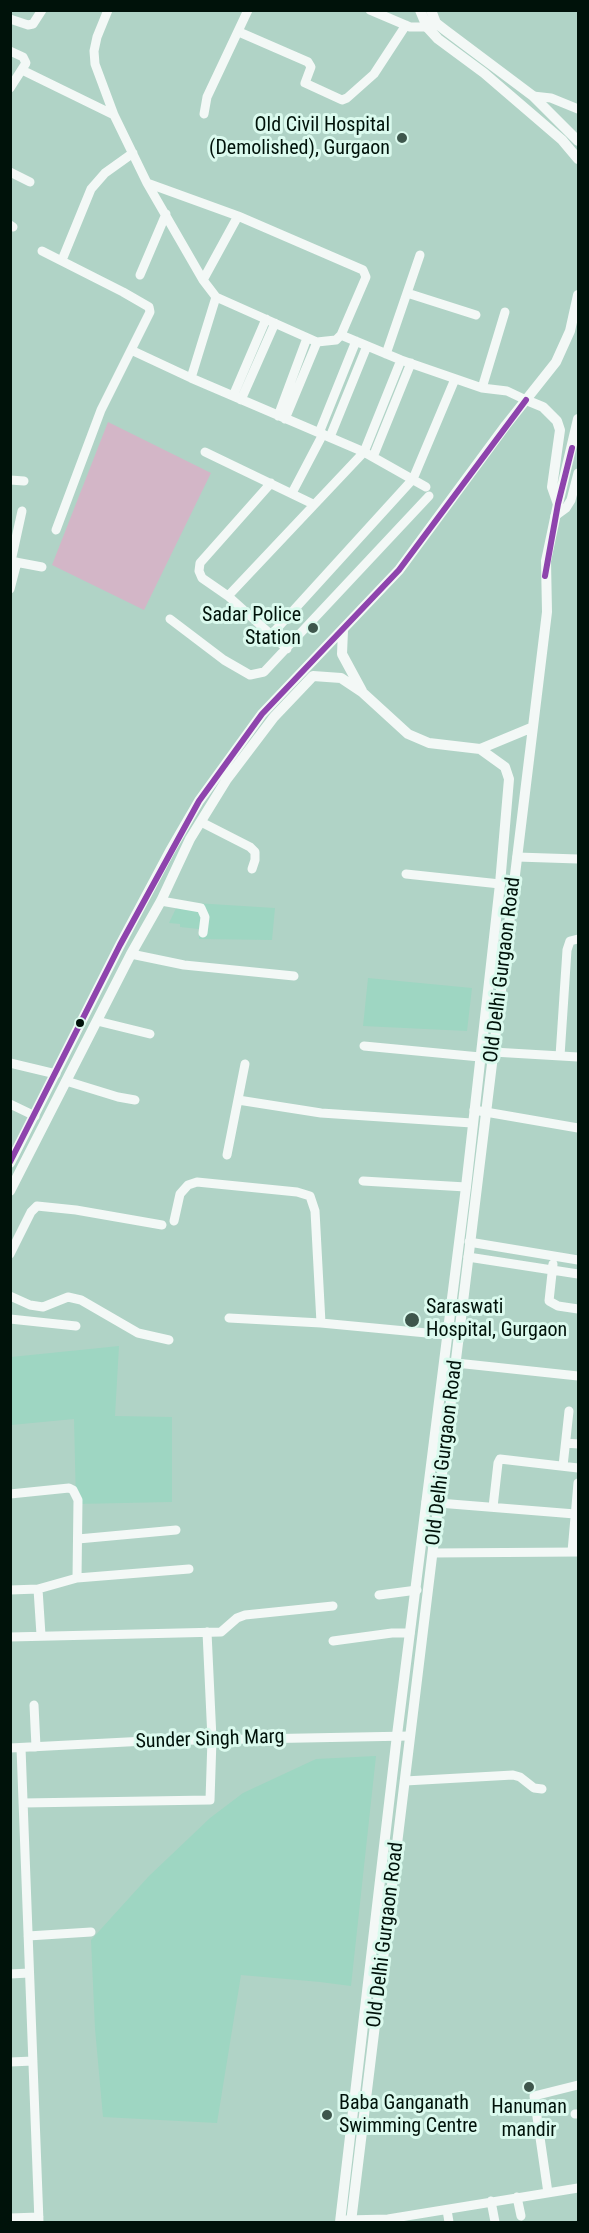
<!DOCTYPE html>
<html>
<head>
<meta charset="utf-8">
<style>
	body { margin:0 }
	#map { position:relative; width:589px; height:2233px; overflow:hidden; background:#b0d3c6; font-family:"Roboto Condensed",sans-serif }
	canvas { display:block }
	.frame { position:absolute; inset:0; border:12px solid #00120a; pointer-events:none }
</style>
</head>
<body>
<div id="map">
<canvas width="589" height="2233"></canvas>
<div class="frame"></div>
</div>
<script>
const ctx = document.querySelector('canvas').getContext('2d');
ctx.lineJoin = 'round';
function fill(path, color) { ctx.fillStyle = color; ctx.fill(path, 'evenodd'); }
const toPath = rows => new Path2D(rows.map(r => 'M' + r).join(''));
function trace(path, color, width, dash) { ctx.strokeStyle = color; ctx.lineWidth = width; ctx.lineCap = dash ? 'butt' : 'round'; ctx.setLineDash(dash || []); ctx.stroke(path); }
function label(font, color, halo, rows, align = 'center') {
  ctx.font = font + ' "Roboto Condensed",sans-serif'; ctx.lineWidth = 6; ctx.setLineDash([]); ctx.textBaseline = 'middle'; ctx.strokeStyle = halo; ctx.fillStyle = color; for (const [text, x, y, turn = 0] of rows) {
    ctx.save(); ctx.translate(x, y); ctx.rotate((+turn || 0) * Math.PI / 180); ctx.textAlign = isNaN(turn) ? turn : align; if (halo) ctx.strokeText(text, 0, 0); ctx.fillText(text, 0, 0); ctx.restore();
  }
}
fill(toPath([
	[179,902,275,908,272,940,199,939,199,929,180,927,180,924,169,923],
	[368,978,472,988,467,1031,363,1026],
	[119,1346,115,1416,172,1417,172,1502,76,1504,74,1419,11,1425,11,1357],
	[376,1756,351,1986,320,1982,241,1975,217,2123,103,2117,95,2029,91,1940,149,1876,210,1818,243,1793,316,1759]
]), '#9ed6c2');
fill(toPath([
	[108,422,211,473,144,610,52,565]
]), '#d3b6c7');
trace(toPath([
	[108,10,97,37,94,51,95,64,114,115,147,183,203,280,216,297,317,342,336,340,341,335,401,360,482,388,507,391,526,400],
	[370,10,410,27,427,27],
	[10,19,28,25,33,24,42,10],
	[239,32,308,62,311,67,305,83,342,100,347,98,374,74,406,25],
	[10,51,23,57,26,63,10,88],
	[22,70,114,115],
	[533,96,551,98,578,109],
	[204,114,207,97,248,10],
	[10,172,30,182],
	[147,183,238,216,363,270,366,277,341,335],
	[10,225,13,227],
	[42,251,123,292,149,307,150,312,101,410,56,530],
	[62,260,91,189,105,173,133,153],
	[140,275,166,214],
	[203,280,238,216],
	[407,293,476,315],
	[131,350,191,378,364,452,426,487],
	[386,354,420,255],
	[191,378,216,297],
	[482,388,505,312],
	[233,396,266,319],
	[241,400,275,323],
	[278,416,307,338],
	[285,419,317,342],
	[319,433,356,341],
	[330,437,367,346],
	[205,452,313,504],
	[373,457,411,363],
	[10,480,24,481],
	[271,483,200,563,199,571,202,578,228,596,287,649],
	[292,493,323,434],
	[555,516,566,508,571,500,578,473],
	[10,561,42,567],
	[11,561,22,511],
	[10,589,17,562],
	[228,596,364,452,401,360],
	[170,619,224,660,250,675,264,672,429,496],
	[271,635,413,479,455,379],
	[201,822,250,847,255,852,255,860,252,869],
	[517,857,578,859],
	[406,874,500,884],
	[161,901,201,908,205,917,203,933],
	[131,954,184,965,294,976],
	[97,1021,150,1034],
	[364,1046,480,1057],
	[493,1052,578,1057],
	[560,1056,567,950,570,941,578,939],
	[10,1063,56,1074],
	[66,1081,118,1097,135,1100],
	[238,1100,321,1113,472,1123],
	[10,1104,35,1116],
	[474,1110,578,1128],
	[227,1155,245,1064],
	[363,1181,466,1187],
	[174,1221,180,1194,188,1185,197,1182,297,1192,310,1196,315,1211,321,1323],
	[469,1242,578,1260],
	[10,1254,31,1212,37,1206,76,1210,162,1225],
	[468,1257,578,1274],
	[553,1264,549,1301,558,1306,578,1309],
	[10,1296,30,1305,43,1307,68,1297,81,1300,138,1333,169,1340],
	[229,1318,321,1323,448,1335],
	[10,1319,76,1326],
	[456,1363,578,1376],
	[566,1443,578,1444],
	[563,1466,569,1411],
	[10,1494,69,1488,73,1490,78,1500,77,1578],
	[426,1502,575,1514],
	[493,1507,498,1463,500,1459,578,1468],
	[78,1539,176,1530],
	[572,1552,578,1483],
	[433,1553,578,1552],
	[38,1589,41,1635],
	[10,1590,38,1589,77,1578,189,1569],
	[379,1595,417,1590],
	[10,1637,221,1632,237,1618,245,1615,333,1606],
	[333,1641,392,1633,410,1633],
	[34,1705,36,1747],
	[10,1748,146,1741,410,1736],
	[21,1748,39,2222],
	[405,1781,513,1775,520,1777,534,1788,542,1789],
	[23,1803,210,1800,212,1739,207,1632],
	[28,1936,91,1932],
	[10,1974,29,1973],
	[10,2062,33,2061],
	[575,2114,578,2114],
	[548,2193,534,2096,578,2085],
	[517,2197,521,2216],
	[491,2201,495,2222],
	[447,2210,449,2222],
	[10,2218,39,2217],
	[346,2220,388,2219,578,2188]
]), '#f3f8f6', 9);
trace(toPath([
	[420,10,427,27,438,39,484,73,562,140,578,159],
	[431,10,436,23,445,30,533,96,578,141],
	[526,400,543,407,557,421,560,430,552,487,558,504],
	[343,630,342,654,362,691],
	[10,1163,120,945,170,851,199,801,262,714,399,570,506,425,556,362,570,331,578,295],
	[10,1191,131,954,161,901,190,839,227,779,274,717,313,676,341,678,362,692,408,734,429,743,480,749,533,727],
	[340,2222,397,1735,466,1187,500,884,509,779,505,767,480,749],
	[351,2222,547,612,546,561,558,504,578,419]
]), '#f3f8f6', 10);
trace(toPath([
	[545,576,558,504,572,448],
	[10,1162,120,945,199,801,262,714,399,570,526,400]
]), '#8e44ad', 6);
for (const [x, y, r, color] of [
	[402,138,6,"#3e564c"],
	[313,628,6,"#3e564c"],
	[80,1023,5,"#00120a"],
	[412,1320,8,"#3e564c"],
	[529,2087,6,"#3e564c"],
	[327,2115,6,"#3e564c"]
]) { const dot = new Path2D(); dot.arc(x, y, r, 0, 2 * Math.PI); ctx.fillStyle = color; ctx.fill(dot); trace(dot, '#dbfaee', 2); }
label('20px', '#00120a', '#dbfaee', [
	["Old Civil Hospital",390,126],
	["(Demolished), Gurgaon",390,149],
	["Sadar Police",301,616],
	["Station",301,639],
	["Saraswati",426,1308,"left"],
	["Hospital, Gurgaon",426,1331,"left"],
	["Baba Ganganath",339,2104,"left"],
	["Swimming Centre",339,2127,"left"],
	["Hanuman",529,2108,"center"],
	["mandir",529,2131,"center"]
], 'right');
label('20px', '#00120a', '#dbfaee', [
	["Old Delhi Gurgaon Road",503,970,-83],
	["Old Delhi Gurgaon Road",445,1453,-83],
	["Sunder Singh Marg",210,1740,-2],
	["Old Delhi Gurgaon Road",386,1935,-83]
]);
</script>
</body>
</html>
